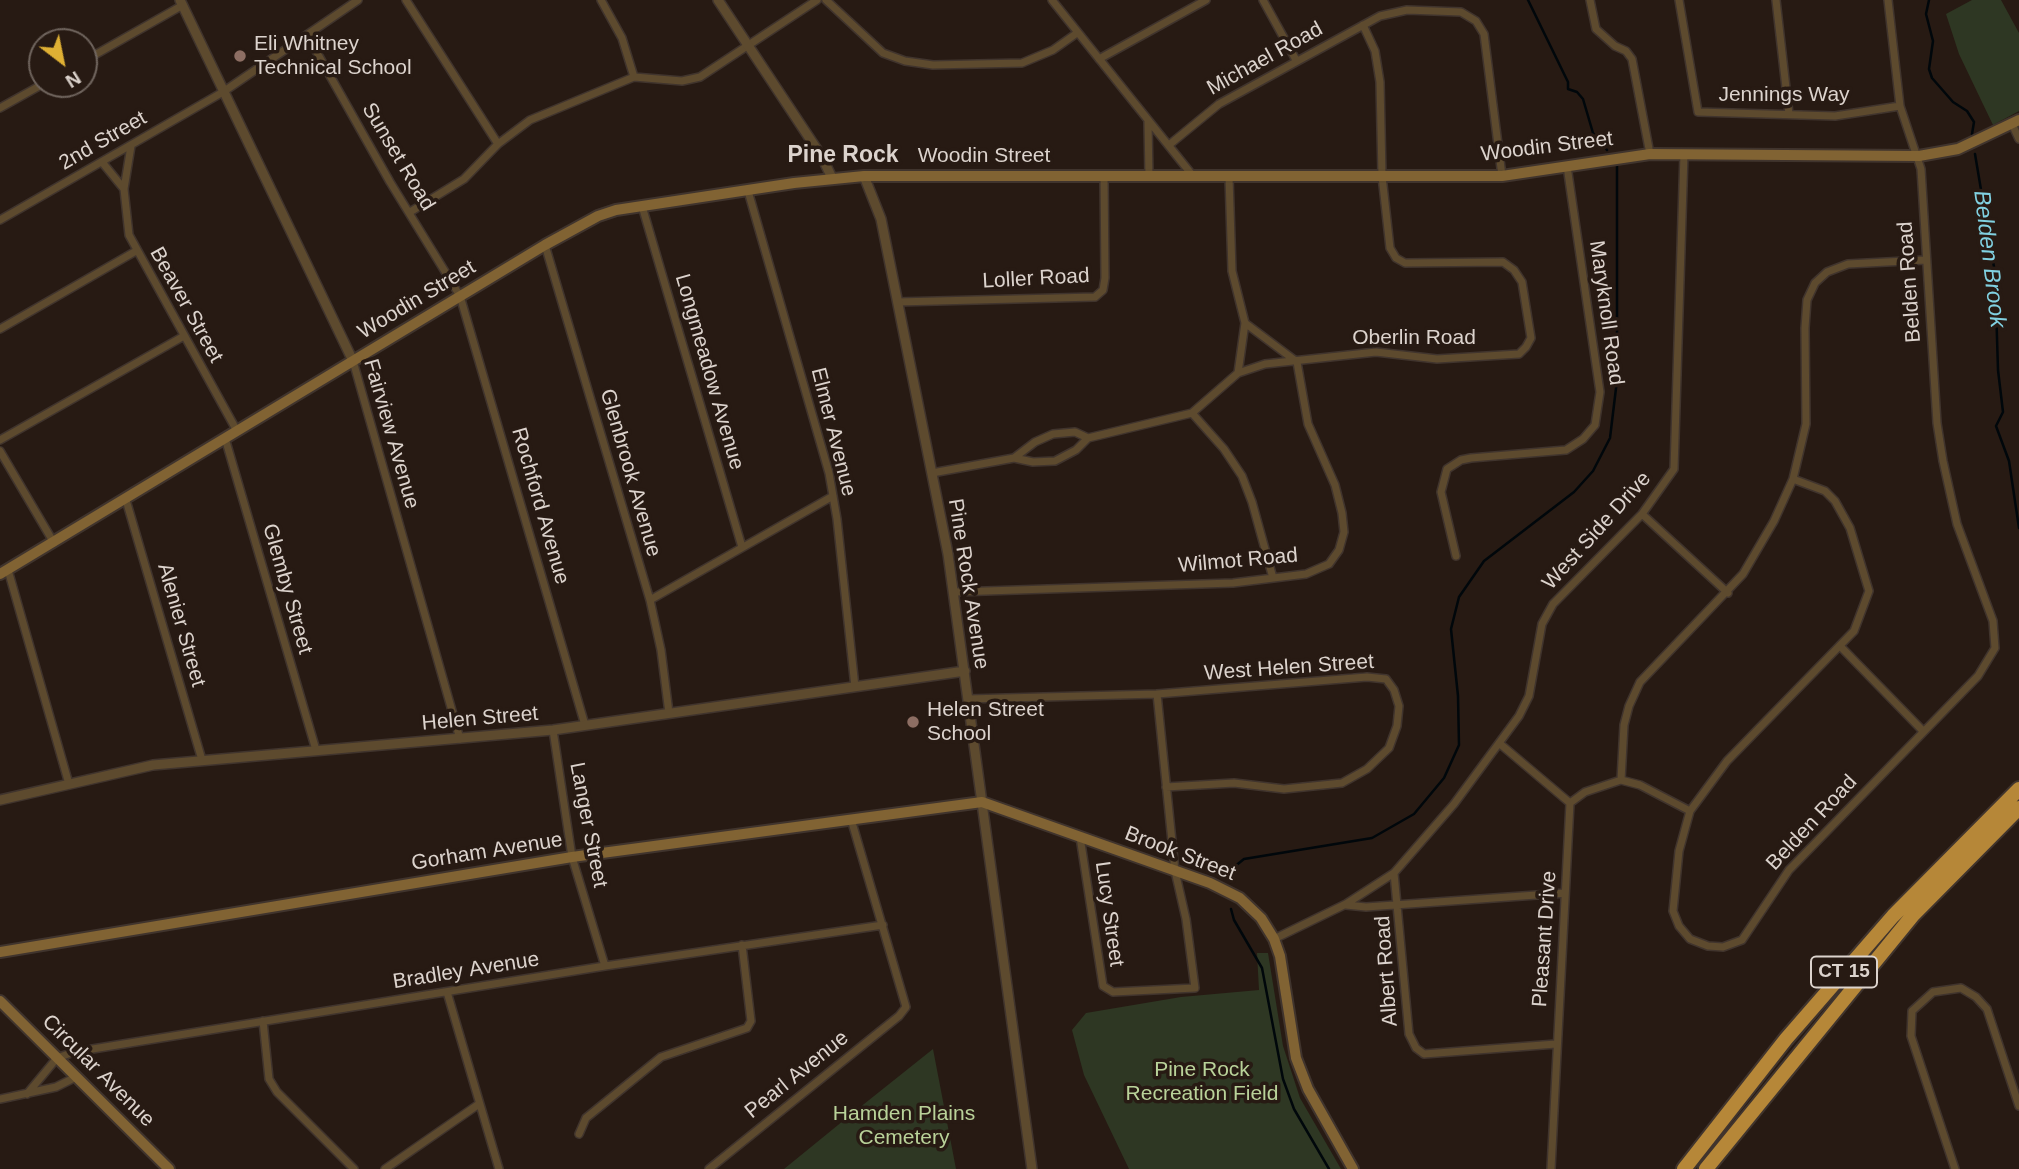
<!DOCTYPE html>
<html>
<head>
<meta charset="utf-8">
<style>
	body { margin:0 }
	#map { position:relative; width:2019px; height:1169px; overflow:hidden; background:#271a13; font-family:Helvetica,sans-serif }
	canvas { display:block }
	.north { position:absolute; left:28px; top:28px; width:70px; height:70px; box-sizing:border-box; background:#271a13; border:2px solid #6f645d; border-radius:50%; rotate:148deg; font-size:19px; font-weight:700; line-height:28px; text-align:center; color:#dcd3cd }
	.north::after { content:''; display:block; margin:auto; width:24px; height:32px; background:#dfb034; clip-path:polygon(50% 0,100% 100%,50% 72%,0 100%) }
</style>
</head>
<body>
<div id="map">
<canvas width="2019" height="1169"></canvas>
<div class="north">N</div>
</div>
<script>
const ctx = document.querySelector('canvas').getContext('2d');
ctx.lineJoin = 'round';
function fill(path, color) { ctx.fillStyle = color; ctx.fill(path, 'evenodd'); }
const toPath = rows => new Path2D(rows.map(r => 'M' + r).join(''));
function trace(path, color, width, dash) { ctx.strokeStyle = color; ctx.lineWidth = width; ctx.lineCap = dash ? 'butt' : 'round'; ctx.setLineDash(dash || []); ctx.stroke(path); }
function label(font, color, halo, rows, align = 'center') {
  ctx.font = font + ' Helvetica,sans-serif'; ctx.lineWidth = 7; ctx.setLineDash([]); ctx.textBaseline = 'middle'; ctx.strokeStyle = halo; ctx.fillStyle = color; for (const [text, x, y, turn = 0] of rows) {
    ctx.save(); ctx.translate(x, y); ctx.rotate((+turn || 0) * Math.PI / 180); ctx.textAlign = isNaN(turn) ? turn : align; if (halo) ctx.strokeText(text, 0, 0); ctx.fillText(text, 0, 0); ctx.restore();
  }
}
fill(toPath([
	[1972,0,2001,0,2019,33,2019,111,1993,125,1959,54,1946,14],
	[1257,953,1268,953,1283,1046,1300,1098,1341,1169,1129,1169,1084,1075,1072,1030,1086,1013,1181,997,1259,990],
	[933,1049,956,1169,784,1169,854,1112]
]), '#2e3723');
trace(toPath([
	[1528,0,1568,82,1568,89,1577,92,1583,99,1593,133,1607,150],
	[1929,0,1926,14,1933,41,1929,69,1932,78,1953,102,1967,111,1974,122,1972,134],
	[1975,154,1995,273,1998,370,2003,412,1996,426,2009,461,2019,528],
	[1231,882,1234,867,1244,859,1372,838,1414,814,1444,778,1459,745,1458,696,1451,629,1459,597,1484,561,1574,492,1593,471,1610,438,1617,380,1617,164],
	[1231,909,1234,920,1262,968,1283,1079,1294,1109,1329,1169]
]), '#00070b', 2.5);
const minor = toPath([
	[406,0,498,144],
	[601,0,622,38,634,77],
	[826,0,883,53,905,61,933,65,1022,63,1053,50,1077,33],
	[1052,0,1193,176],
	[1263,0,1296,60],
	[1590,0,1596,29,1615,46,1626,51,1632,59,1650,154],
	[1679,0,1698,112,1835,116,1900,106],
	[1776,0,1789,114],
	[307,35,390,182,460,296,585,725],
	[1099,59,1206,0],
	[84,61,183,5],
	[0,108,43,84],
	[1148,122,1149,177],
	[2012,124,2019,139],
	[1169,145,1219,104,1380,16,1407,10,1461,12,1476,21,1484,34,1502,176],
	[131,146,124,189,129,235,237,431],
	[102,162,124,189],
	[1229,177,1232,271,1245,323,1238,373],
	[748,191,829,473,837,519,855,687],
	[642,206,742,547],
	[410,212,464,179,498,144,530,120,634,77,682,81,700,77,817,0],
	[0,220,223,92,358,0],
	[545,245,650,600,661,650,669,713],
	[897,302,1095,297,1103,290,1105,278,1104,175],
	[0,329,136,251],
	[353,361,460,739],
	[1192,413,1224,449,1242,476,1252,502,1273,578],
	[225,438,316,750],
	[0,440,184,336],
	[0,451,54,543],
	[1014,458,1035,442,1053,434,1075,432,1088,438],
	[932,473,1014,458,1033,462,1055,461,1076,450,1088,438,1192,413,1238,373,1265,364,1376,352,1437,359,1519,354,1526,347,1531,338,1522,282,1514,270,1503,262,1405,263,1396,258,1390,248,1382,176,1380,82,1375,51,1363,25],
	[1793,479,1825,491,1835,501,1850,528,1869,591,1854,631,1727,761,1690,811,1679,851,1673,911,1679,926,1690,939,1708,946,1723,947,1742,940,1789,870,1978,676,1995,648,1993,621,1957,524,1943,461,1937,423,1921,169,1900,106,1888,0],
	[126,500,202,760],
	[1642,514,1728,593],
	[1456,556,1441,492,1447,469,1461,460,1471,458,1566,450,1583,439,1595,425,1600,392,1567,166],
	[8,570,69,784],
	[955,592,1233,583,1306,574,1329,564,1339,550,1344,532,1342,513,1335,485,1308,424,1297,362,1245,323],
	[650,600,833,496],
	[1840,646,1923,731],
	[968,699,1157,694,1367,677,1386,679,1394,690,1399,706,1397,726,1389,748,1367,769,1342,783,1284,789,1234,783,1166,787],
	[553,730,572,857,605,966],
	[1499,743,1570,803,1551,1169],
	[1621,780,1624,725,1629,706,1640,682,1743,574,1774,521,1793,479,1806,424,1805,328,1807,300,1815,283,1827,272,1848,264,1925,260],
	[1570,803,1585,792,1621,780,1640,785,1690,811],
	[1080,837,1103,986,1113,992,1195,988,1186,919,1175,871,1157,694],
	[1394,873,1409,1034,1416,1048,1424,1054,1556,1044],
	[1346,905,1366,907,1565,893],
	[1274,939,1346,904,1394,873,1454,804,1519,716,1529,696,1542,624,1553,604,1642,514,1674,469,1684,154],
	[447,992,499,1169],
	[263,1021,269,1079,277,1092,354,1169],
	[27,1094,57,1058,74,1052,605,966,883,925],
	[0,1099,56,1087,76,1077],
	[579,1134,586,1118,661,1057,747,1028,751,1021,742,945],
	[385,1169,479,1104],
	[709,1169,899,1016,906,1007,851,819],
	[1955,1169,1911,1036,1912,1011,1933,992,1961,988,1976,997,1987,1009,2019,1106]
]);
const tertiary = toPath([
	[180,0,353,361],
	[718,0,822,157,832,178],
	[864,176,881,219,948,554,1032,1169],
	[0,800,153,765,553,730,965,671]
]);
const secondary = toPath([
	[0,574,545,245,598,216,616,210,794,183,864,176,1502,176,1650,154,1919,156,1958,149,2019,120],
	[0,952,572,857,982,802,1210,883,1240,898,1261,918,1274,939,1280,956,1296,1058,1308,1089,1353,1169],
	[0,1001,169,1169]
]);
const motorway = toPath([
	[1684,1169,1786,1039,1893,916,2019,789],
	[1706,1169,1913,915,2019,808]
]);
trace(minor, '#40342d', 10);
trace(tertiary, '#40342d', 12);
trace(secondary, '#40342d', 14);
trace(motorway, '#40342d', 18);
trace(minor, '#5d4a2e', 7);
trace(tertiary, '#5d4a2e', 9);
trace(secondary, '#816333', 10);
trace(motorway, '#b68738', 14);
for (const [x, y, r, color] of [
	[240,56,7,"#8d6e63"],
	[913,722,7,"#8d6e63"]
]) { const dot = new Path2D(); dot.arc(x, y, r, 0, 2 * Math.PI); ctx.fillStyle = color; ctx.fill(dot); trace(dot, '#271a13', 2.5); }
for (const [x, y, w] of [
	[1844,972,66]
]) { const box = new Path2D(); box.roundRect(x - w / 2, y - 15.5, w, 31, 5); ctx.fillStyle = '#271a13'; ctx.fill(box); trace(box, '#dcd3cd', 2); }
label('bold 19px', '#dcd3cd', null, [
	["CT 15",1844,972]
]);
label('21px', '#dcd3cd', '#271a13', [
	["Eli Whitney",254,44],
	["Technical School",254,68],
	["Helen Street",927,710],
	["School",927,734]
], 'left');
label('21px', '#dcd3cd', '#271a13', [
	["Michael Road",1265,59,-29],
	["Jennings Way",1784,95],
	["2nd Street",103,141,-30],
	["Woodin Street",1547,147,-7],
	["Woodin Street",984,156],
	["Sunset Road",398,157,59],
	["Loller Road",1036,279,-3],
	["Belden Road",1910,282,-94],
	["Woodin Street",417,300,-31],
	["Beaver Street",186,305,61],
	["Maryknoll Road",1606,313,82],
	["Oberlin Road",1414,338],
	["Longmeadow Avenue",709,372,74],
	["Elmer Avenue",833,432,76],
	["Fairview Avenue",391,434,74],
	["Glenbrook Avenue",630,473,74],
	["Rochford Avenue",540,506,74],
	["West Side Drive",1597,531,-48],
	["Wilmot Road",1238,561,-5],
	["Pine Rock Avenue",968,584,81],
	["Glemby Street",287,589,74],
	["Alenier Street",181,625,74],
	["West Helen Street",1289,668,-4],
	["Helen Street",480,719,-5],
	["Belden Road",1812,823,-47],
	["Langer Street",588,825,79],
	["Gorham Avenue",487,852,-9],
	["Brook Street",1180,854,21],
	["Lucy Street",1109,914,82],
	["Pleasant Drive",1545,939,-86],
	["Bradley Avenue",466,971,-9],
	["Albert Road",1387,971,-94],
	["Circular Avenue",98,1071,45],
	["Pearl Avenue",797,1075,-39]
]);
label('21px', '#b9d299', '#271a13', [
	["Pine Rock",1202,1070],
	["Recreation Field",1202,1094],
	["Hamden Plains",904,1114],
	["Cemetery",904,1138]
]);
label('bold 23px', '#dcd3cd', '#271a13', [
	["Pine Rock",843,156]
]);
label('italic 23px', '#81d1e1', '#271a13', [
	["Belden Brook",1989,259,83]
]);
</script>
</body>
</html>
